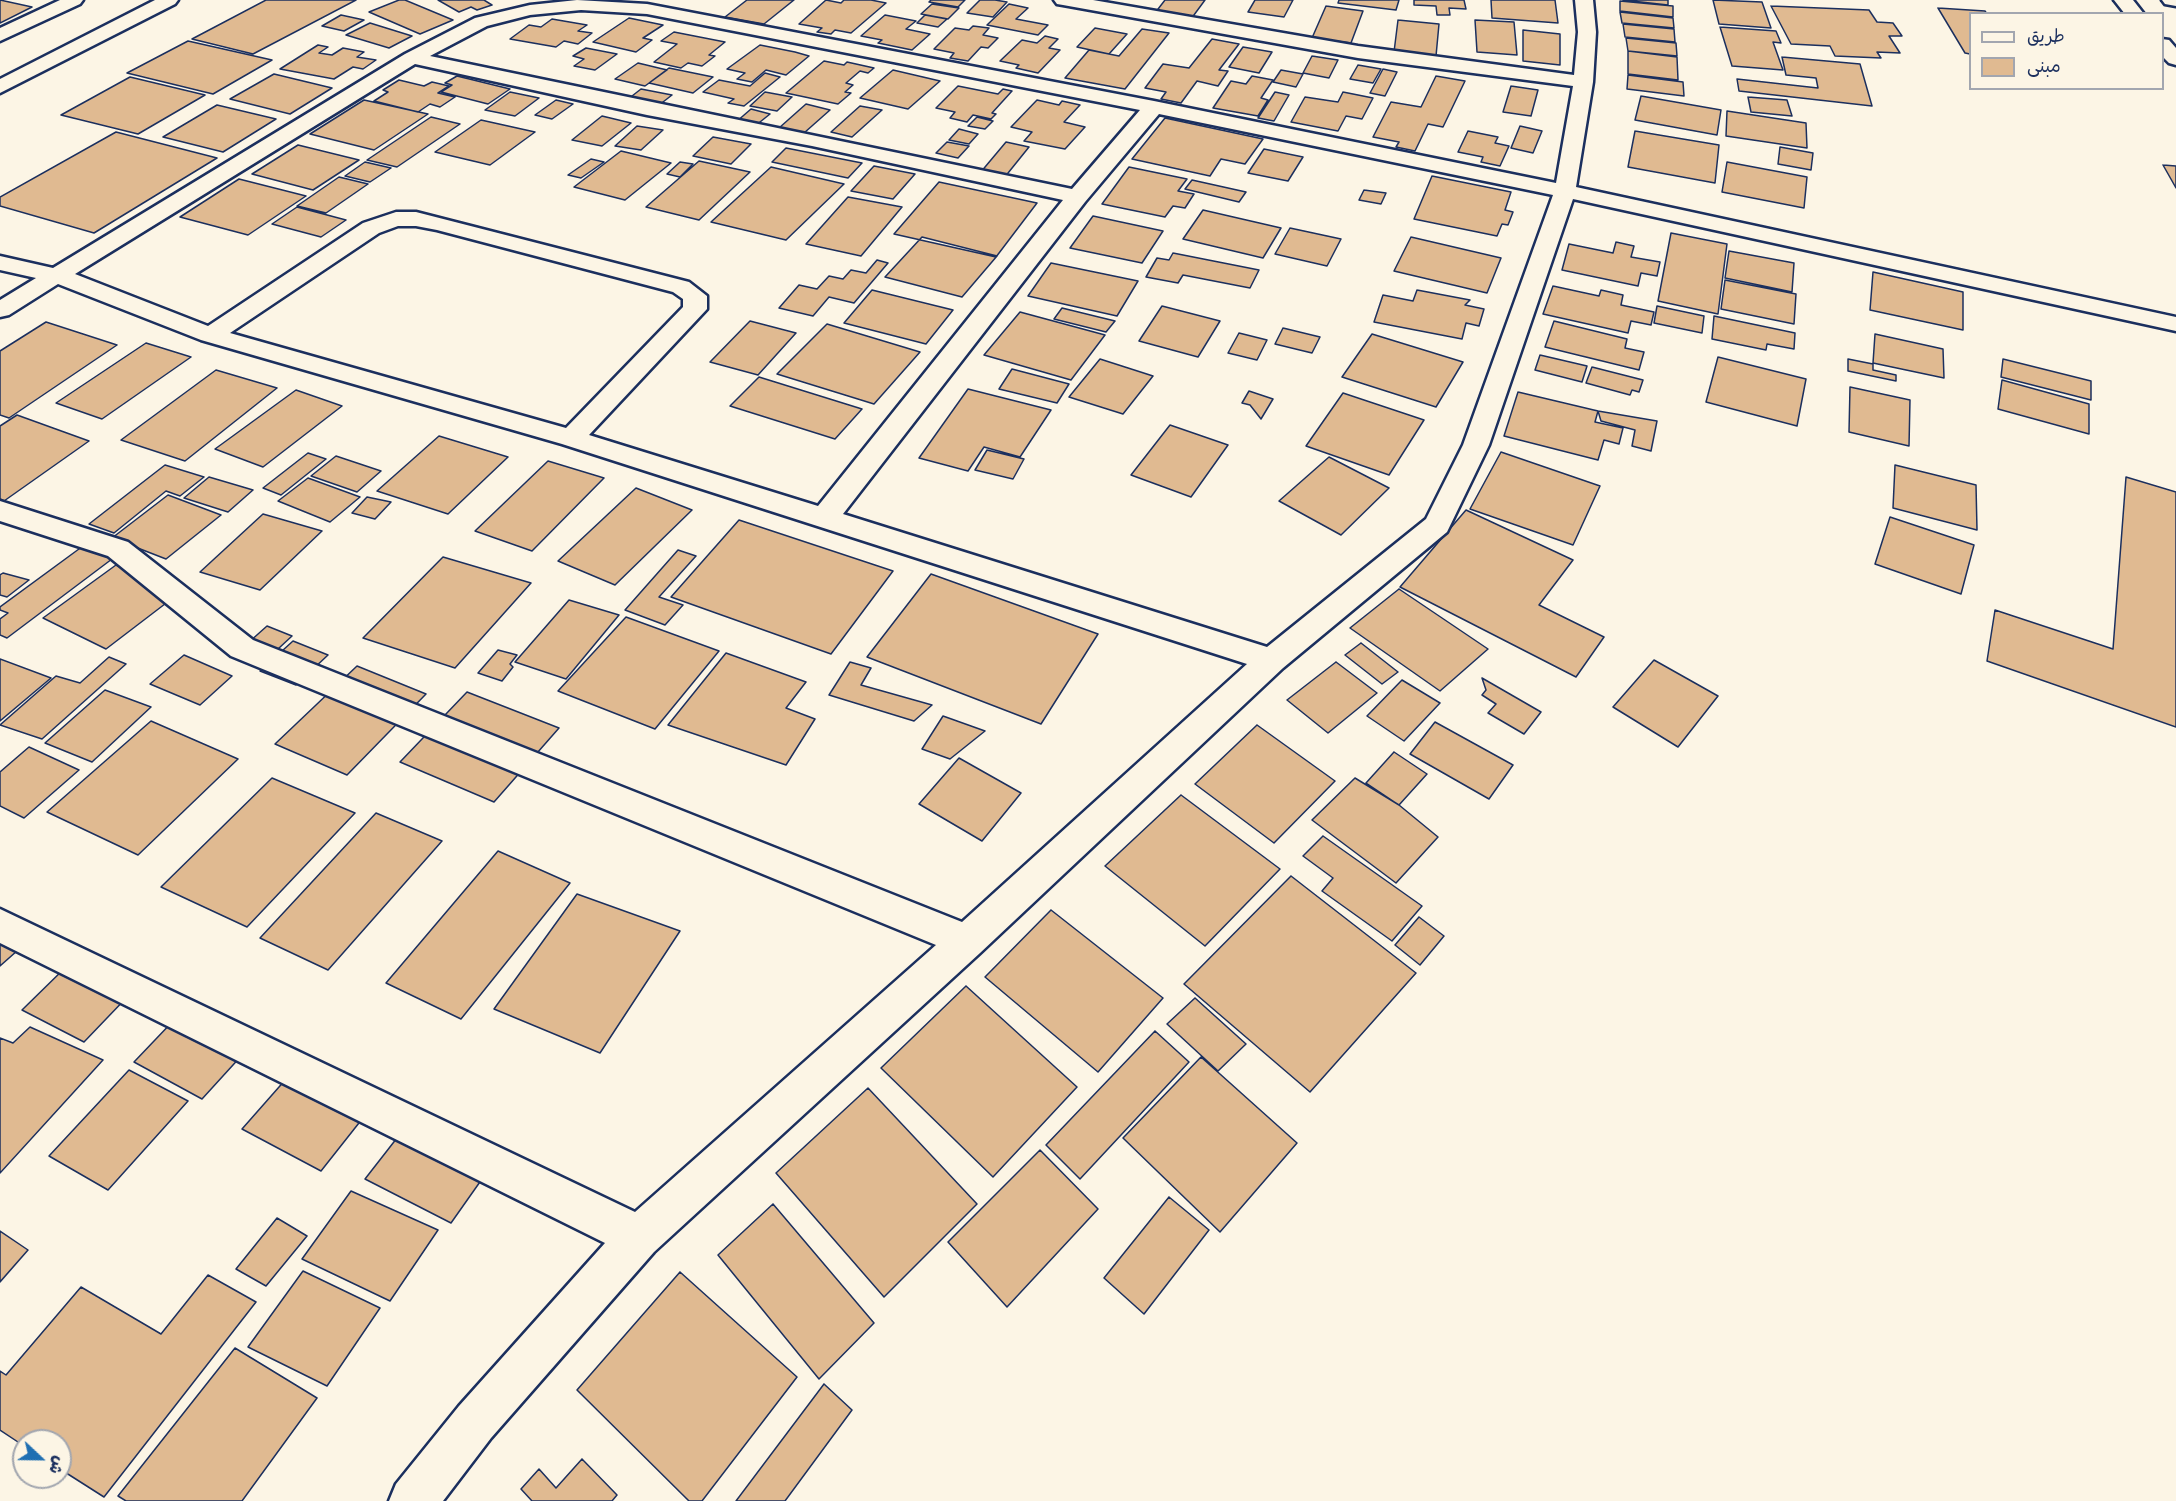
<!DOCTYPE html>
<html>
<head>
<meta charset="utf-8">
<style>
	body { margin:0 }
	#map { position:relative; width:2176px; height:1501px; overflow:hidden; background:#fcf5e5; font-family:Caveat,"Playpen Sans Arabic",sans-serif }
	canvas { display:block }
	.legend { position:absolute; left:1969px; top:12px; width:195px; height:78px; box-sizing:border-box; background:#fcf5e5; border:2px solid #a2a6af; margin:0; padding:8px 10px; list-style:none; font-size:18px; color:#1b2f5e }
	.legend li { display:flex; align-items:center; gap:12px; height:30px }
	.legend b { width:30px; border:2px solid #a2a6af }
	.north { position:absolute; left:12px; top:1429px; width:60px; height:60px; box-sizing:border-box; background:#fcf5e5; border:2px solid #a2a6af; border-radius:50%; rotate:112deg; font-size:16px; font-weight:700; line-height:24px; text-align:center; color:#1b2f5e }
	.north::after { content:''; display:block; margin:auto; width:21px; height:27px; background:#1f6fb2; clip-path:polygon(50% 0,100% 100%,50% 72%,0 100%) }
</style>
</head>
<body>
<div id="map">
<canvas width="2176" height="1501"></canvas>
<ul class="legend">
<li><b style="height:8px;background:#fcf5e5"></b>طريق</li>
<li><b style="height:16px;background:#e0ba91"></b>مبنى</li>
</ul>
<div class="north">ش</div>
</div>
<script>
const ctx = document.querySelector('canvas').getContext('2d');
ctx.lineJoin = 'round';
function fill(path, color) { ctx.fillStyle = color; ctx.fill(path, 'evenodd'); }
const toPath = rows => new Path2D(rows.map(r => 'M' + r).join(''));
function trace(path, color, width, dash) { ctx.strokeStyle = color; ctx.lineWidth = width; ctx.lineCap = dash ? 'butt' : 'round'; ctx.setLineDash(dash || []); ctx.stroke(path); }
const building = toPath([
	[0,0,32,7,0,23,0,0],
	[266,0,356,0,253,54,192,39,266,0],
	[399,0,405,0,453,20,420,34,369,12,399,0],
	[438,0,484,0,492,5,477,10,471,7,459,12,438,0],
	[747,0,794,0,764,24,725,17,747,0],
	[826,0,841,3,844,0,871,0,886,3,851,33,835,30,831,34,817,32,822,28,799,24,826,0],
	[931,0,965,0,958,7,929,2,931,0],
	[980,0,995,0,1007,2,993,17,967,13,980,0],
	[1165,0,1205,0,1191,19,1155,13,1165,0],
	[1255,0,1293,0,1284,17,1248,12,1255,0],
	[1339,0,1399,0,1396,10,1338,3,1339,0],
	[1414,0,1464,0,1466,9,1449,8,1450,15,1437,15,1436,6,1414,5,1414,0],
	[1491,0,1555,0,1558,23,1492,18,1491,0],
	[1623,0,1668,0,1668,5,1623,0],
	[1713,0,1762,2,1771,28,1719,24,1713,0],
	[1620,1,1673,6,1673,17,1620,11,1620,1],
	[932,4,959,8,948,19,921,14,932,4],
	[1009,4,1028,8,1016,19,1048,25,1038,35,987,25,1009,4],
	[1326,6,1363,11,1351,43,1312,38,1326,6],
	[1771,6,1869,10,1877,22,1893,23,1902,36,1889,36,1900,53,1877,52,1881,58,1835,56,1830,46,1791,44,1771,6],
	[1938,8,1985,11,1987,14,1970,14,1970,54,1965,53,1938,8],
	[1620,12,1673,18,1674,28,1622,23,1620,12],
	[341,15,364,20,344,31,322,26,341,15],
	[885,15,916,21,906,29,930,34,912,50,878,43,882,40,861,36,885,15],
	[925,15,947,19,938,27,917,23,925,15],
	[629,18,663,25,643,38,652,40,636,52,593,42,629,18],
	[552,19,587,25,578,31,592,33,578,44,564,41,556,47,510,39,529,25,541,27,552,19],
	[1398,20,1439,24,1436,56,1394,52,1398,20],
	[1475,20,1514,22,1517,55,1477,52,1475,20],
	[370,23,412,36,389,48,346,35,370,23],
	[1623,24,1674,29,1675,42,1625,37,1623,24],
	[973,26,989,28,983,35,998,38,988,48,981,47,968,61,950,58,954,53,934,49,955,28,969,30,973,26],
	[1720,27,1776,31,1781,43,1773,42,1783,70,1732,66,1720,27],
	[1095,28,1127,34,1109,54,1077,47,1095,28],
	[1142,29,1169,33,1125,89,1065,78,1089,50,1119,56,1142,29],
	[1523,30,1560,34,1560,65,1523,61,1523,30],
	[674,32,725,42,709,55,715,56,702,66,688,63,681,68,654,62,677,44,661,41,674,32],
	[1045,36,1058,39,1049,48,1060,50,1038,73,1016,68,1019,65,1000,61,1022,40,1037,43,1045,36],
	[1626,38,1676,43,1677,56,1628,51,1626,38],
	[1212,39,1239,44,1219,70,1228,71,1218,86,1197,81,1181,103,1161,99,1166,92,1145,88,1163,64,1189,68,1212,39],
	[188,41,272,60,213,94,127,73,188,41],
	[318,45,328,47,319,53,332,55,343,48,364,52,357,57,376,60,363,69,353,67,334,79,280,69,318,45],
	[760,45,795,52,809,56,786,75,766,70,752,82,737,79,745,73,727,69,760,45],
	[1243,47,1272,52,1259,73,1229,67,1243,47],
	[586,48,617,54,595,70,574,66,584,59,573,56,586,48],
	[1628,51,1677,57,1678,80,1628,74,1628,51],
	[1312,56,1338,60,1329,78,1303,73,1312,56],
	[1782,57,1860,64,1872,106,1739,91,1737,79,1818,88,1816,78,1786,75,1782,57],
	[824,61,844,65,847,62,874,68,868,73,860,71,846,83,853,85,845,92,851,93,838,104,786,93,824,61],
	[638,63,667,70,645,86,615,79,638,63],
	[1358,65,1381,69,1373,83,1350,79,1358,65],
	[669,68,713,77,693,93,649,83,669,68],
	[1383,69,1397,72,1385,96,1370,93,1383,69],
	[893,70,940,81,908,109,860,98,893,70],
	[1281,70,1303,74,1296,87,1273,82,1281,70],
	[765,73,780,77,744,106,728,103,734,99,703,92,719,80,750,86,765,73],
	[274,74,332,88,290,114,230,99,274,74],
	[1628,75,1683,82,1684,96,1627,89,1628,75],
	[457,76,510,89,488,104,441,92,452,85,445,83,457,76],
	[1252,76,1273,80,1261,98,1268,100,1258,116,1213,108,1231,81,1246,84,1252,76],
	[1436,76,1465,81,1443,127,1428,124,1415,151,1396,147,1399,142,1373,137,1391,102,1421,107,1436,76],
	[130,77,205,95,138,134,61,115,130,77],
	[399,80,424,86,432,82,449,86,438,93,455,97,440,107,430,104,418,112,374,101,388,92,383,90,399,80],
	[958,86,998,94,1003,89,1012,91,992,113,996,114,991,119,973,115,967,122,950,118,955,112,936,108,958,86],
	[1511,86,1538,90,1531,116,1503,112,1511,86],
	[641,89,672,95,654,109,623,103,641,89],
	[510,92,539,98,515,116,485,110,510,92],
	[765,92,792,97,777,111,750,106,765,92],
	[1275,92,1289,95,1274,121,1258,118,1275,92],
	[1343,92,1373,98,1362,119,1346,116,1338,131,1291,122,1305,97,1338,102,1343,92],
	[1641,96,1721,110,1717,135,1635,120,1641,96],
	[1748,97,1787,100,1792,116,1751,112,1748,97],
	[364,100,428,114,374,150,310,134,364,100],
	[556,100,573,104,552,119,535,115,556,100],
	[1037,100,1059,105,1062,101,1080,105,1064,122,1085,127,1065,149,1024,141,1032,132,1011,127,1037,100],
	[806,104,830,110,804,133,779,128,806,104],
	[217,105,276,119,223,152,163,137,217,105],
	[860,106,882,110,852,137,831,132,860,106],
	[751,109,770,114,755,126,736,122,751,109],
	[1727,111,1806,123,1807,148,1726,136,1727,111],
	[602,116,631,123,602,146,572,140,602,116],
	[431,117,460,124,397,167,367,160,431,117],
	[977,117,993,121,985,129,968,126,977,117],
	[1165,118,1263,139,1245,164,1221,159,1210,176,1132,159,1165,118],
	[481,120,535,132,490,165,435,152,481,120],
	[637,126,663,130,641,150,615,146,637,126],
	[1520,126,1542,131,1533,153,1511,148,1520,126],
	[959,129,978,134,969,144,949,140,959,129],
	[1468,131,1498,137,1495,143,1509,146,1500,166,1481,162,1483,157,1458,152,1468,131],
	[1635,131,1719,145,1715,183,1628,167,1635,131],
	[116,132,217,158,94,233,0,206,0,197,116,132],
	[713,137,751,144,731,164,693,156,713,137],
	[947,142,969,146,958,158,936,153,947,142],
	[1006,142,1029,147,1004,178,980,173,1006,142],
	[298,145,359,160,313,190,252,174,298,145],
	[1780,147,1813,153,1811,170,1778,164,1780,147],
	[786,148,862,163,848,178,772,162,786,148],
	[1264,149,1303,157,1288,181,1248,173,1264,149],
	[621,151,671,163,625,200,574,187,621,151],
	[591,159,604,162,581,178,568,175,591,159],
	[699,161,750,172,699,220,646,207,699,161],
	[365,162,391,168,370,182,345,176,365,162],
	[680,162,693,164,680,177,667,174,680,162],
	[1727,162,1807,177,1804,208,1722,192,1727,162],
	[2163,165,2176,166,2176,188,2163,165],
	[874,166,915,174,893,199,851,191,874,166],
	[771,167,844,184,786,240,711,222,771,167],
	[1129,167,1187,179,1178,191,1194,194,1185,208,1173,206,1165,217,1102,204,1129,167],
	[1432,176,1511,192,1505,210,1513,212,1508,225,1502,224,1497,236,1414,219,1432,176],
	[339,177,368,184,326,213,297,206,339,177],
	[239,179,306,196,248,235,180,217,239,179],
	[1192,180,1246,192,1239,202,1185,189,1192,180],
	[939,182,1037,203,996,257,894,234,939,182],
	[1364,190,1386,193,1381,204,1359,200,1364,190],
	[848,197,902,207,861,256,806,244,848,197],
	[297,207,346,220,321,237,272,224,297,207],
	[1203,210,1281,228,1263,258,1183,239,1203,210],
	[1093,216,1163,231,1142,263,1070,248,1093,216],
	[1290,228,1341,239,1327,266,1275,254,1290,228],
	[1671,233,1727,244,1718,314,1658,301,1671,233],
	[922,237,997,256,962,297,885,277,922,237],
	[1411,237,1501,258,1487,293,1394,271,1411,237],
	[1616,242,1634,246,1631,257,1660,262,1657,276,1641,273,1638,286,1562,270,1569,244,1613,253,1616,242],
	[1729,251,1794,263,1792,292,1725,278,1729,251],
	[1173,253,1259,270,1250,288,1183,275,1178,283,1146,277,1157,258,1169,260,1173,253],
	[877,260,888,263,854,303,829,297,813,316,779,308,799,285,817,289,829,276,843,279,851,270,866,273,877,260],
	[1051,263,1138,281,1117,316,1028,296,1051,263],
	[1873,272,1963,292,1963,330,1870,310,1873,272],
	[1725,280,1796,294,1794,324,1721,309,1725,280],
	[1553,286,1599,296,1601,290,1623,295,1621,305,1654,312,1651,325,1631,321,1628,333,1543,314,1553,286],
	[872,290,953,310,926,344,844,323,872,290],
	[1417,290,1470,300,1465,305,1484,309,1479,326,1466,323,1462,339,1374,322,1383,295,1413,301,1417,290],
	[1162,306,1220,321,1198,357,1139,341,1162,306],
	[1657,306,1704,316,1702,333,1654,323,1657,306],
	[1062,308,1115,321,1106,332,1054,319,1062,308],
	[1020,312,1105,335,1071,380,984,355,1020,312],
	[1714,316,1795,333,1794,349,1767,344,1766,350,1712,339,1714,316],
	[750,321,796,333,758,375,710,362,750,321],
	[1554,321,1627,339,1625,348,1644,352,1639,370,1545,347,1554,321],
	[46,322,117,345,9,418,0,415,0,351,46,322],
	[827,324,920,352,874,404,777,374,827,324],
	[1283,328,1320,337,1312,353,1275,344,1283,328],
	[1239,333,1267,340,1257,360,1228,353,1239,333],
	[1372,334,1463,362,1436,407,1342,377,1372,334],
	[1875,334,1943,349,1944,378,1873,363,1875,334],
	[146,343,191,357,102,419,56,403,146,343],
	[1540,355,1587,366,1582,382,1535,370,1540,355],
	[1718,357,1806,379,1797,426,1706,402,1718,357],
	[1100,359,1153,376,1123,414,1069,397,1100,359],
	[1848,359,1873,364,1873,370,1896,375,1896,381,1848,371,1848,359],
	[2003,359,2091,381,2091,400,2001,377,2003,359],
	[1592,367,1643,380,1639,392,1632,390,1630,395,1586,383,1592,367],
	[1012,369,1069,384,1057,403,999,389,1012,369],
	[216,370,277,388,185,461,121,440,216,370],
	[759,377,862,409,835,439,730,406,759,377],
	[2002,380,2089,404,2089,434,1998,409,2002,380],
	[1850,387,1910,400,1909,446,1849,432,1850,387],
	[968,389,1051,410,1020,457,984,447,968,471,919,458,968,389],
	[296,390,342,406,263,467,215,449,296,390],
	[1249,391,1273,399,1261,419,1250,405,1242,403,1249,391],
	[1518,392,1598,411,1595,422,1623,428,1619,444,1604,440,1598,460,1504,436,1518,392],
	[1343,393,1424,420,1389,475,1306,446,1343,393],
	[1598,411,1657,421,1651,451,1632,446,1635,430,1601,421,1598,411],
	[17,415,89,441,4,501,0,499,0,426,17,415],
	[1170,425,1228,445,1191,497,1131,475,1170,425],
	[439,436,508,457,448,514,377,491,439,436],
	[987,450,1024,459,1013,479,975,470,987,450],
	[1501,452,1600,486,1573,545,1470,509,1501,452],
	[308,453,326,459,281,495,263,488,308,453],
	[336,456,381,471,357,492,311,476,336,456],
	[1329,457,1389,488,1341,535,1279,501,1329,457],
	[548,461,604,478,532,551,475,531,548,461],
	[165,465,204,477,180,496,166,491,114,533,89,524,165,465],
	[1895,465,1976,485,1977,530,1893,508,1895,465],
	[209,477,253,490,228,512,184,498,209,477],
	[2126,477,2176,492,2176,727,1987,661,1995,610,2113,649,2126,477],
	[308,478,360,497,330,522,278,501,308,478],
	[636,488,692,510,615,585,558,561,636,488],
	[168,495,221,515,166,559,112,538,168,495],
	[367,497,391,502,375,519,352,513,367,497],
	[1466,510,1573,560,1539,605,1604,637,1576,677,1400,587,1466,510],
	[263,514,322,531,260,590,200,572,263,514],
	[1890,517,1974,545,1961,594,1875,564,1890,517],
	[739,520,893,571,831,654,671,597,739,520],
	[83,546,112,559,7,638,0,635,0,619,8,613,0,610,0,607,83,546],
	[678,550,696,556,659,597,683,605,665,625,625,610,678,550],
	[443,557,531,583,455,668,363,638,443,557],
	[116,565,178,594,106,649,43,618,116,565],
	[3,573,29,580,7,597,0,595,0,575,3,573],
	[931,574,1098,634,1041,724,867,657,931,574],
	[1399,589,1488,649,1440,691,1350,628,1399,589],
	[569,600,619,615,566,679,515,662,569,600],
	[626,617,719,651,655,729,558,691,626,617],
	[267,626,292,636,265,661,239,651,267,626],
	[293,641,328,655,296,685,260,671,293,641],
	[1361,643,1398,672,1382,684,1345,655,1361,643],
	[498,650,517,655,510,664,513,667,502,681,478,673,498,650],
	[726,653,806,682,786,708,815,719,786,765,668,725,726,653],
	[184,655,232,676,200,705,150,684,184,655],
	[109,657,126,664,42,739,0,725,56,676,80,683,109,657],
	[0,659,51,678,0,721,0,659],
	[1654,660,1718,696,1678,747,1613,707,1654,660],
	[850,662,871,668,861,685,932,705,914,721,829,695,850,662],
	[1336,662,1377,693,1328,733,1287,700,1336,662],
	[357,666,426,694,347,775,275,744,357,666],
	[1482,678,1541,712,1524,734,1488,713,1496,704,1482,695,1486,690,1482,678],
	[1402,680,1440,703,1404,741,1367,716,1402,680],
	[105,690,151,707,92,762,45,743,105,690],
	[467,692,559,728,494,802,400,762,467,692],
	[943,716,985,731,950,759,922,749,943,716],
	[151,721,238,759,138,855,47,812,151,721],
	[1435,722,1513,765,1489,799,1410,754,1435,722],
	[1257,725,1335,781,1274,843,1195,784,1257,725],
	[29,747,79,770,24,818,0,806,0,772,29,747],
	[1394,752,1427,774,1399,805,1366,783,1394,752],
	[959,758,1021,793,982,841,919,804,959,758],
	[272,778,355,813,247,927,161,887,272,778],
	[1355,778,1399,805,1438,837,1396,883,1312,820,1355,778],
	[1181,795,1280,869,1205,946,1105,866,1181,795],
	[376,813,442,841,328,970,260,938,376,813],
	[1323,836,1422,906,1392,941,1322,891,1333,878,1303,856,1323,836],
	[498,851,570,883,461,1019,386,983,498,851],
	[1291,876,1416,973,1310,1092,1184,984,1291,876],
	[577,894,680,931,600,1053,494,1009,577,894],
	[1051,910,1163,998,1098,1072,985,977,1051,910],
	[1419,917,1444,936,1420,965,1395,945,1419,917],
	[0,927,26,943,0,966,0,927],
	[70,963,130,994,84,1042,22,1010,70,963],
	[966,986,1077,1087,993,1177,881,1068,966,986],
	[1195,998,1246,1044,1218,1071,1167,1024,1195,998],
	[175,1019,243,1054,202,1099,134,1062,175,1019],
	[30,1027,103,1060,0,1173,0,1038,13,1043,30,1027],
	[1155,1031,1189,1062,1080,1179,1046,1145,1155,1031],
	[1201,1057,1297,1143,1220,1232,1123,1138,1201,1057],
	[129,1070,188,1101,108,1190,49,1156,129,1070],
	[294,1070,370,1109,321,1171,242,1129,294,1070],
	[868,1088,977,1204,884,1297,776,1173,868,1088],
	[411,1120,494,1162,451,1223,365,1179,411,1120],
	[1040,1150,1098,1209,1007,1307,948,1242,1040,1150],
	[351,1191,438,1230,390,1301,302,1259,351,1191],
	[1169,1197,1209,1230,1144,1314,1104,1278,1169,1197],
	[773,1204,874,1323,819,1379,718,1255,773,1204],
	[277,1218,307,1236,266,1286,236,1269,277,1218],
	[0,1231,28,1250,0,1282,0,1231],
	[303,1271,380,1308,327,1386,248,1347,303,1271],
	[680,1272,797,1377,702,1501,689,1501,577,1390,680,1272],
	[208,1275,256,1302,104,1497,60,1469,60,1441,24,1441,24,1446,0,1430,0,1371,6,1375,81,1287,161,1334,208,1275],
	[235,1348,317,1398,242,1501,126,1501,118,1496,235,1348],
	[824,1384,852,1410,785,1501,736,1501,824,1384],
	[582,1459,617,1495,612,1501,532,1501,521,1489,539,1469,556,1488,582,1459]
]);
fill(building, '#e0ba91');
trace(building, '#1b2f5e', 1.5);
const street = toPath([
	[60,0,83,0,80,4,0,41,0,28,60,0],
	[577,0,647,4,1154,101,1556,183,1573,86,1358,58,1063,5,1057,4,1054,0,1093,0,1358,46,1574,75,1578,32,1575,0,1593,0,1596,32,1593,82,1576,187,2176,317,2176,331,1573,199,1489,445,1447,532,1283,668,980,953,654,1252,491,1438,443,1501,389,1501,396,1484,459,1406,605,1243,0,943,0,909,635,1212,936,945,231,656,108,556,0,521,0,501,128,542,253,640,962,922,1247,664,562,444,201,340,58,284,9,315,0,317,0,300,36,278,0,270,0,256,53,268,405,54,475,18,530,5,577,0],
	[581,10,647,14,1140,110,1072,189,430,56,487,26,530,15,581,10],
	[415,64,647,115,812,146,1063,200,818,506,589,435,707,309,707,296,689,282,416,212,396,212,363,223,208,326,75,274,415,64],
	[1159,114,1553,195,1463,445,1426,519,1267,647,843,514,1085,202,1159,114],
	[398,226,416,226,437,230,673,292,683,299,683,307,566,428,230,333,379,233,398,226],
	[2114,0,2133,0,2144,14,2125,14,2114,0],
	[2162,0,2176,0,2176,6,2165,4,2162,0],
	[2162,39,2169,40,2176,48,2176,65,2169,63,2162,56,2162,39]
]);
const primary = toPath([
	[155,0,178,0,175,4,0,93,0,79,155,0]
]);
trace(street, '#1b2f5e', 5);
trace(primary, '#1b2f5e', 5);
fill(street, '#fcf5e5');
fill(primary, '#fcf5e5');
</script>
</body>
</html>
